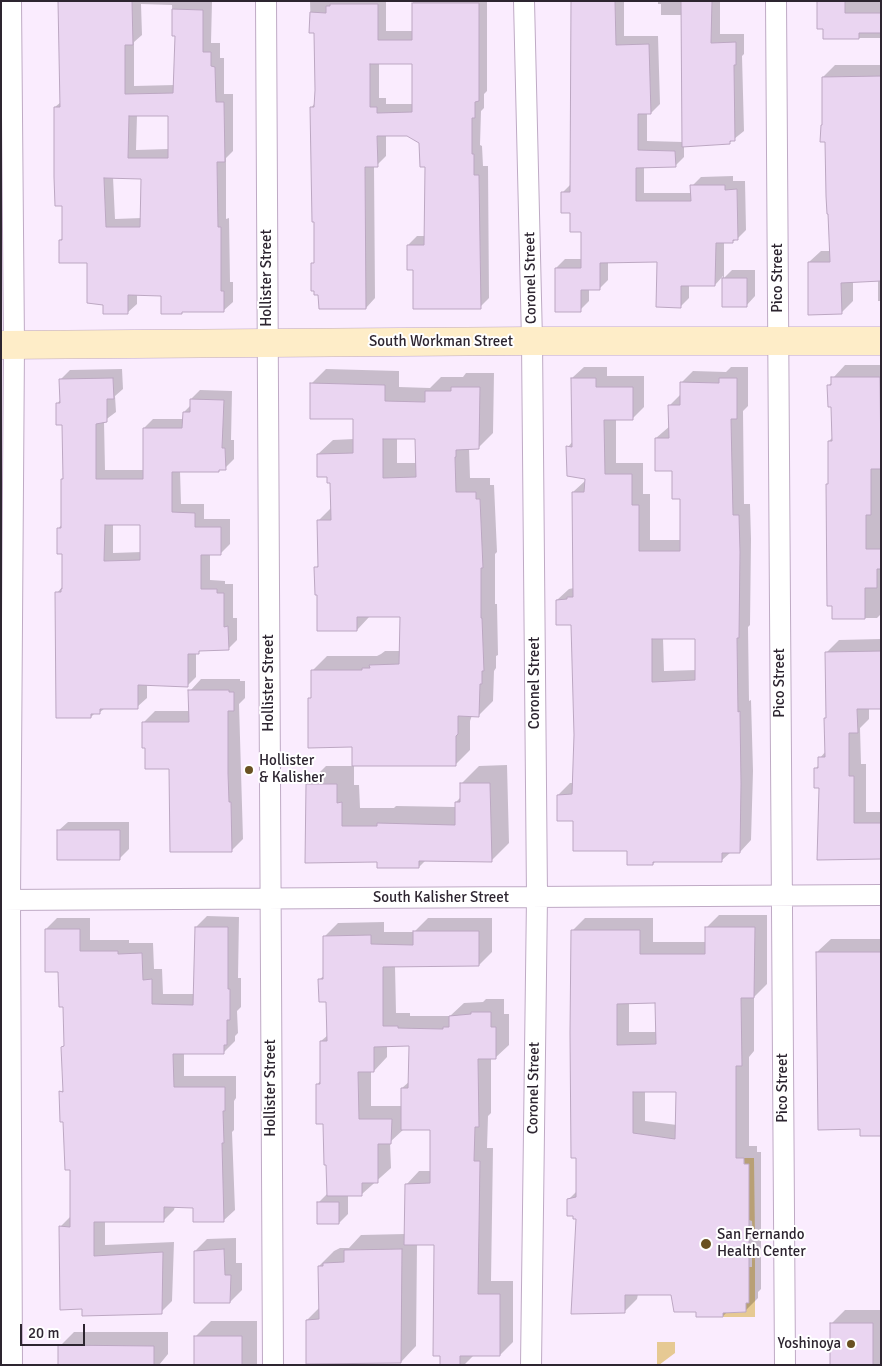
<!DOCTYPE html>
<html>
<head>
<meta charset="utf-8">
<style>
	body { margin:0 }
	#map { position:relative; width:882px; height:1366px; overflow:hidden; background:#faecfe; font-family:Signika,sans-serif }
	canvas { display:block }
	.frame { position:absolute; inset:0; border:2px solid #2d2530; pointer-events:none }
	.scale { position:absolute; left:20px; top:1324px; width:65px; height:22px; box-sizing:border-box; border:2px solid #2d2530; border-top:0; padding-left:6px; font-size:15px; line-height:18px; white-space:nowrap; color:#2d2530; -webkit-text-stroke:4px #fff; paint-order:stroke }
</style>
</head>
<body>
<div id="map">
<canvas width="882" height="1366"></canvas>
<div class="frame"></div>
<div class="scale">20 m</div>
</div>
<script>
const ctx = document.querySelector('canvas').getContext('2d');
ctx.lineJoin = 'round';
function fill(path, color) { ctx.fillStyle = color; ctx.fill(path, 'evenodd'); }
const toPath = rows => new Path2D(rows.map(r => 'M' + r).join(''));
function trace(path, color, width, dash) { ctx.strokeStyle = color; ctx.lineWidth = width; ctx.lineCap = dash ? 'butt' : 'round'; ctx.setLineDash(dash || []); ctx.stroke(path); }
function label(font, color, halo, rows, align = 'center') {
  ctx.font = font + ' Signika,sans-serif'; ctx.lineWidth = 4; ctx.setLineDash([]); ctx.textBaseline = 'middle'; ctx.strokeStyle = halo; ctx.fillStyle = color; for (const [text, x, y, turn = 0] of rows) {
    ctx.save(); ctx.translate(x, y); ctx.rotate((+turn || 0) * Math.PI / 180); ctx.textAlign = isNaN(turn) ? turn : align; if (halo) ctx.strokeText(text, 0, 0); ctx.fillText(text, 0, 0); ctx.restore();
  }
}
fill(toPath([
	[744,1158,754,1158,755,1238,753,1238,752,1221,749,1220],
	[752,1249,755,1249,755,1317,723,1317,723,1313,746,1312,746,1303,749,1303,749,1267,752,1267],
	[657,1342,675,1342,675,1353,659,1365,657,1365]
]), '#e6c993');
fill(toPath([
	[60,1,212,1,211,43,220,43,220,58,224,58,224,94,233,94,233,151,226,158,226,219,229,218,230,282,233,282,233,302,223,311,183,311,181,313,163,294,137,294,137,304,127,313,104,304,89,262,60,240,64,237,63,204,55,107,61,102],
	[141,4,172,5,173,35,176,35,175,85,134,86,134,42,142,35],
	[169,114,169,149,136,150,137,115],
	[113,177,142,178,142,218,115,219],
	[310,1,386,1,386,31,413,31,413,1,487,1,487,91,484,94,484,108,481,111,480,145,482,146,483,166,488,166,489,298,480,307,414,269,408,245,417,236,426,236,426,166,421,142,408,135,386,135,386,156,377,165,374,165,375,298,366,308,320,294,313,264,315,261,315,221,311,108,315,103,315,32,311,32],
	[379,62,413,62,413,104,386,104,386,98,379,98],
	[571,1,624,1,624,36,658,36,660,104,651,113,647,113,647,141,683,142,682,15,661,15,661,4,658,4,658,1,720,1,720,34,744,34,744,54,742,56,744,131,729,143,684,146,684,157,675,166,644,166,644,193,692,193,692,186,701,177,733,176,733,181,745,181,746,230,737,239,732,242,724,241,724,278,732,270,755,270,755,296,746,306,723,306,723,276,715,285,689,285,689,298,680,307,658,261,608,262,608,280,599,289,589,289,589,301,580,310,556,268,565,259,582,259,582,231,562,193,571,184],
	[818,1,881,1,881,38,824,38,824,28],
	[835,65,881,65,881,301,878,301,878,280,853,281,853,301,841,313,809,262,821,251,831,251,826,141,823,124,823,77],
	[845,365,881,365,881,614,877,618,834,618,829,441,833,437,832,406,829,385,833,381,833,378],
	[584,367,607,367,607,376,644,376,644,407,632,419,616,419,616,463,643,463,643,494,650,494,650,540,681,540,681,498,673,469,656,438,670,426,669,406,681,394,681,383,693,371,726,372,731,367,748,367,748,406,743,411,744,504,750,504,751,539,750,625,748,627,749,701,751,700,753,771,751,840,740,852,731,852,721,861,656,861,653,864,574,820,558,795,570,783,574,783,575,735,572,623,557,600,569,589,574,588,573,492,585,481,591,481,568,447,573,441,572,378],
	[663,638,696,638,697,670,664,671],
	[122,369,123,389,115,396,116,412,104,421,105,470,144,470,144,428,153,419,184,419,184,412,191,405,191,399,200,390,232,391,231,440,234,440,234,459,225,468,180,471,181,504,204,504,204,519,230,519,230,544,221,553,210,553,210,580,225,581,225,584,233,584,233,618,237,618,237,640,228,649,201,649,196,653,196,677,187,686,147,684,147,698,137,707,105,708,99,713,95,713,91,717,57,593,63,586,64,553,58,529,62,524,62,479,64,477,63,424,57,404,61,399,61,379,70,370],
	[113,524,141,524,142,552,113,553],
	[326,369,399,371,399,387,430,388,441,377,463,377,466,373,494,373,493,433,478,448,469,448,470,478,490,478,490,485,494,485,497,552,495,554,495,604,497,604,498,655,496,656,496,668,494,671,493,701,479,715,472,715,470,721,470,750,456,764,354,765,354,785,359,785,360,808,394,808,396,806,456,807,456,802,461,797,461,784,479,766,507,765,509,843,491,861,426,860,419,867,379,860,306,862,308,784,326,766,354,766,353,746,309,699,313,696,312,671,327,656,377,656,381,654,385,651,401,651,402,616,370,616,357,630,318,594,316,568,319,564,318,521,332,507,331,482,318,454,333,440,354,439,354,418,311,384],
	[397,438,416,438,417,463,397,463],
	[881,639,881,708,869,708,869,719,860,728,861,764,866,764,866,812,881,812,881,858,820,787,815,769,820,764,820,758,826,751,828,717,827,652,839,640],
	[201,679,240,679,240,681,245,681,245,698,239,704,243,839,231,851,171,768,143,723,155,711,190,711,190,691],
	[68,822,129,822,129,849,120,858,58,831],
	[719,915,767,915,767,984,754,997,754,1051,749,1057,749,1146,757,1146,757,1152,761,1152,761,1289,758,1292,758,1298,745,1311,728,1311,723,1316,697,1311,673,1294,638,1294,637,1299,624,1312,568,1200,577,1191,572,931,585,918,653,918,653,942,706,942,706,928],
	[629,1002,657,1002,657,1032,629,1032],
	[677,1090,677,1125,645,1121,645,1091],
	[207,916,239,917,238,978,241,978,241,1007,237,1011,238,1033,235,1036,235,1041,224,1052,184,1053,184,1076,236,1076,236,1098,234,1101,234,1130,232,1132,235,1210,223,1221,195,1206,175,1206,174,1210,163,1221,105,1221,105,1245,174,1242,172,1301,161,1312,84,1314,60,1227,71,1216,71,1168,61,1092,64,1089,62,1047,66,1044,64,1005,59,971,46,929,57,918,90,918,90,940,129,940,129,943,153,943,154,969,162,969,163,994,195,994,196,927],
	[428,918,492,918,492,952,479,965,395,966,396,1013,410,1013,410,1016,450,1016,464,1003,483,1002,486,999,504,999,504,1014,509,1014,509,1045,495,1058,491,1058,491,1113,488,1116,487,1148,493,1148,491,1281,513,1281,513,1342,500,1355,474,1355,464,1365,442,1365,436,1244,417,1244,416,1346,401,1362,307,1320,320,1307,319,1266,334,1251,340,1248,349,1248,361,1235,405,1234,406,1185,419,1171,431,1171,432,1128,404,1129,390,1142,391,1168,362,1194,348,1194,348,1214,339,1223,318,1203,328,1193,325,1122,317,1085,321,1080,321,1041,328,1035,327,1001,320,979,325,975,324,937,338,923,384,922,384,932,414,932],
	[387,1045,410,1045,410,1081,402,1088,402,1106,371,1106,371,1071,374,1071,387,1057],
	[831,939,881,939,881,1135,861,1128,817,952],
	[236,1238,236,1263,242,1263,242,1290,230,1302,195,1251,207,1239],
	[845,1310,881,1310,881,1365,831,1365,831,1324],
	[211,1321,257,1321,257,1365,195,1365,195,1337],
	[74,1332,168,1332,168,1354,159,1365,60,1365,60,1346]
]), '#0003');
const building = toPath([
	[58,1,132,1,133,45,125,45,125,94,173,93,175,36,172,36,172,9,203,10,203,52,211,52,211,66,215,67,216,102,224,102,225,162,217,162,218,227,221,227,221,291,224,291,224,312,182,312,182,314,161,314,161,296,128,295,128,314,103,314,103,305,87,303,87,263,59,263,59,240,62,240,62,206,55,206,54,177,54,107,60,107,58,1],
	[129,116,168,116,168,158,128,158,129,116],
	[104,178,141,179,140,227,106,227,104,178],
	[571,1,615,1,616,45,649,44,651,114,638,114,638,150,675,151,676,167,636,168,636,201,691,201,690,185,725,185,725,190,737,189,738,240,733,240,733,243,716,243,715,286,681,286,681,308,656,307,657,262,600,263,600,290,581,290,581,312,555,312,555,268,581,268,581,232,570,232,570,213,561,213,561,192,570,192,571,1],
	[681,1,712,1,711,43,736,42,736,65,734,65,735,141,730,141,730,144,682,147,681,1],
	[817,1,845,1,845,13,881,13,881,33,859,33,859,39,823,39,823,29,817,29,817,1],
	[412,3,479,3,479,101,475,102,475,118,472,118,472,154,474,154,474,175,479,175,481,309,413,309,413,270,407,270,407,245,424,245,425,167,420,167,419,143,407,136,377,136,378,167,365,167,366,309,319,309,318,295,314,295,314,291,311,291,311,263,314,263,314,222,312,222,310,107,314,107,315,90,314,33,309,33,310,12,326,13,326,6,330,6,330,4,378,4,378,40,412,40,412,3],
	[370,64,412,64,412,112,377,113,377,107,370,107,370,64],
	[881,76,881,281,841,283,842,314,808,315,808,262,830,262,828,214,827,214,826,196,825,142,820,142,821,125,822,125,822,77,881,76],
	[722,278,747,278,747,307,722,307,722,278],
	[831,377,880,377,881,469,871,469,871,515,866,515,866,549,881,549,881,569,877,569,877,588,865,588,865,619,832,619,832,606,827,606,826,484,828,484,828,441,832,441,831,407,828,407,827,385,831,385,831,377],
	[113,378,114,399,107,399,107,422,96,424,96,479,143,479,143,428,182,428,183,412,190,412,190,399,224,400,222,448,225,448,226,470,219,470,219,472,172,472,172,512,195,513,195,527,221,527,221,555,201,555,201,589,217,589,217,593,224,593,224,627,228,626,229,650,199,651,199,654,188,654,188,687,138,685,138,709,100,709,100,714,91,714,91,718,56,718,55,592,61,592,61,589,62,589,62,554,57,554,57,528,61,528,61,479,63,479,62,425,56,425,56,403,60,403,59,379,113,378],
	[105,525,140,525,140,560,104,561,105,525],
	[571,378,596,378,596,387,633,387,633,420,604,420,605,474,632,474,632,505,639,505,639,551,680,551,680,499,672,499,672,471,655,471,655,438,669,438,668,405,680,405,680,382,719,383,719,378,737,378,737,419,731,419,733,515,739,515,740,552,739,638,737,638,738,712,740,711,741,784,740,853,722,853,722,862,653,862,653,865,627,865,627,851,573,851,573,821,557,821,557,795,572,794,574,735,571,625,556,625,556,600,567,599,567,597,573,597,572,492,584,492,585,479,567,476,566,446,572,447,571,378],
	[652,639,695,639,695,680,652,682,652,639],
	[310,383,385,385,385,401,425,402,425,391,451,391,451,387,480,387,479,449,456,450,456,457,455,457,456,492,476,492,476,499,480,499,483,568,481,568,481,618,482,618,484,671,482,671,482,684,480,684,479,717,458,716,458,734,456,736,456,766,352,766,352,747,308,748,308,698,311,698,311,670,362,670,362,668,370,668,369,665,399,664,400,617,357,617,357,631,317,631,317,595,315,595,314,567,318,567,317,520,331,520,330,483,327,483,327,477,317,477,317,454,353,453,353,419,310,419,310,383],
	[383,439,415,439,416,477,383,478,383,439],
	[881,651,881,709,857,709,858,733,849,733,849,776,854,776,854,823,881,823,881,859,817,860,819,788,814,788,814,768,818,768,818,757,825,757,824,718,826,718,825,652,881,651],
	[188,690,229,690,229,692,234,692,234,711,228,711,228,773,229,802,231,802,232,852,170,852,169,769,145,769,145,748,142,748,142,722,189,722,188,690],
	[460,783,490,783,492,862,419,861,419,868,377,868,377,862,305,863,306,784,337,784,337,803,342,802,342,826,377,826,377,823,455,825,455,802,460,802,460,783],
	[57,830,120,830,120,860,57,860,57,830],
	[195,927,228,927,228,989,230,989,230,1020,227,1020,227,1045,224,1045,224,1054,173,1054,174,1087,225,1087,225,1111,223,1111,224,1143,222,1143,224,1222,193,1222,193,1208,164,1207,164,1222,94,1222,94,1256,163,1252,162,1314,82,1316,82,1309,60,1310,59,1226,70,1227,70,1170,65,1170,63,1122,60,1122,59,1091,63,1092,61,1047,64,1046,63,1007,59,1007,58,972,45,972,45,929,80,929,80,951,118,951,118,954,142,953,143,980,152,979,152,1004,193,1005,195,927],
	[705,927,755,927,754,998,741,998,742,1066,736,1066,736,1158,744,1158,744,1164,749,1164,749,1303,746,1303,746,1312,723,1313,723,1317,696,1317,696,1312,674,1312,671,1295,625,1295,625,1313,571,1314,576,1219,573,1219,573,1216,567,1216,567,1199,576,1197,576,1158,571,1158,570,1033,571,930,640,930,640,954,705,954,705,927],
	[655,1003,656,1044,617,1045,617,1004,655,1003],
	[633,1092,676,1092,675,1139,633,1133,633,1092],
	[413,931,479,931,479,966,383,967,383,1026,398,1026,398,1028,443,1029,443,1027,449,1027,449,1016,471,1014,471,1012,491,1012,491,1027,496,1027,496,1059,478,1059,479,1127,475,1127,474,1161,480,1161,478,1294,500,1294,500,1356,460,1356,460,1365,440,1365,440,1356,433,1356,434,1245,404,1245,405,1184,430,1183,430,1130,401,1130,401,1088,408,1088,409,1046,374,1047,374,1072,358,1072,359,1119,392,1119,391,1144,378,1144,378,1183,362,1183,362,1196,327,1196,326,1165,324,1165,323,1124,316,1124,316,1084,320,1084,320,1041,327,1041,326,1002,319,1002,318,979,323,979,323,936,371,935,371,944,413,945,413,931],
	[816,952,881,952,881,1136,860,1136,860,1129,818,1130,816,952],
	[317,1202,339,1202,339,1224,317,1224,317,1202],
	[224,1249,225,1275,231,1275,230,1303,194,1303,194,1251,224,1249],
	[402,1249,401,1363,306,1364,306,1320,319,1319,318,1266,323,1266,323,1263,344,1262,344,1250,402,1249],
	[830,1323,873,1323,873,1365,830,1365,830,1323],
	[194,1336,242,1336,242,1365,194,1365,194,1336],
	[58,1345,154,1346,154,1365,58,1365,58,1345]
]);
fill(building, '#ead5f1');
trace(building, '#bca7c2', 1);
const street = toPath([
	[11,1,14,345,10,900,12,1365],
	[266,1,273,1365],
	[524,1,532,341,537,897,531,1365],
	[776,1,785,1365],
	[1,900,881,895]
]);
const secondary = toPath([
	[1,345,532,341,881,341]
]);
trace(street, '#bfaac5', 22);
trace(secondary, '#bfaac5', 29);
trace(street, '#fff', 20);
trace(secondary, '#feedc8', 28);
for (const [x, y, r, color] of [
	[249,770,5,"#695121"],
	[706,1244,6,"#695121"],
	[851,1344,5,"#695121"]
]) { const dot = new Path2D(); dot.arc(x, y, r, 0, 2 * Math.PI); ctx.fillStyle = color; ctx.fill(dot); trace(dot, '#fff', 2); }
label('15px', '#2d2530', '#fff', [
	["Hollister Street",267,278,-90],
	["Coronel Street",531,278,-91],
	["Pico Street",778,278,-90],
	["South Workman Street",441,342],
	["Hollister Street",269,683,-90],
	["Coronel Street",535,683,-90],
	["Pico Street",780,683,-90],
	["South Kalisher Street",441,898],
	["Hollister Street",271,1088,-90],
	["Coronel Street",534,1088,-89],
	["Pico Street",783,1088,-90]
]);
label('15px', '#2d2530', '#fff', [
	["Hollister",259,761],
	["& Kalisher",259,778],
	["San Fernando",717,1235],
	["Health Center",717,1252],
	["Yoshinoya",841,1344,"right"]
], 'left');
</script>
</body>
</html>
